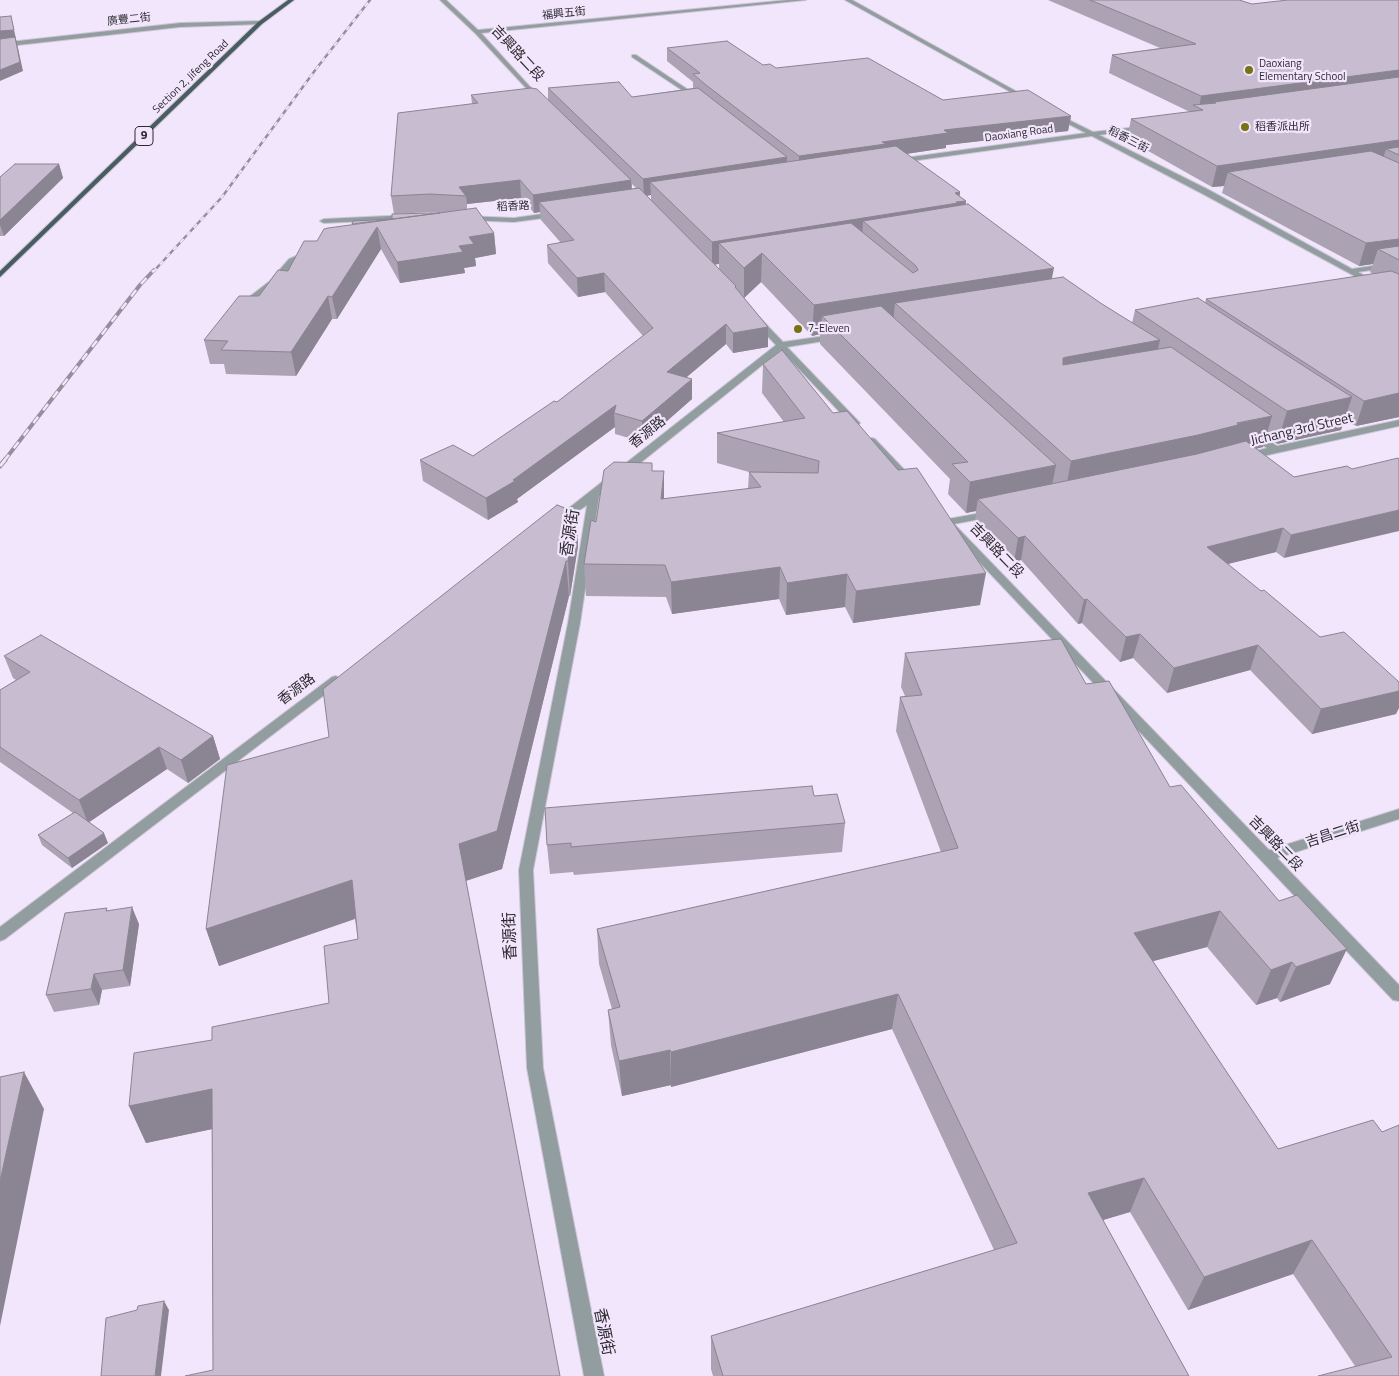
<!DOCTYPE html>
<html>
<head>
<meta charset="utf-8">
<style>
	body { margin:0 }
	canvas { display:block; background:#f1e6fb }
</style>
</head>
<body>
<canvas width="1399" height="1376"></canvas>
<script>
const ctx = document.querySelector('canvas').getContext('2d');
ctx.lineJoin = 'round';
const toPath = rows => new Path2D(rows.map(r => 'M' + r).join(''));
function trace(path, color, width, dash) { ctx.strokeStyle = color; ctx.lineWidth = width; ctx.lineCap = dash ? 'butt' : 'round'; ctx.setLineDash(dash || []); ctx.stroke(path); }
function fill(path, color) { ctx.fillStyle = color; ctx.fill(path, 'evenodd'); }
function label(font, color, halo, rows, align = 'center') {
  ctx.font = font + ' "Titillium Web","Noto Sans TC",sans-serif'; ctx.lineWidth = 4.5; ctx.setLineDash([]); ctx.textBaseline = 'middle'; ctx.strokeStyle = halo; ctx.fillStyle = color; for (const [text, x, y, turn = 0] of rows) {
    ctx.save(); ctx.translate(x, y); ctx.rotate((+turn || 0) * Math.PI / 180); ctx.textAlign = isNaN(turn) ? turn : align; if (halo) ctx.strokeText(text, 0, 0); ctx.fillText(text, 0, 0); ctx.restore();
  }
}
const minor = toPath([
	[440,0,446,0,478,30,788,0,806,0,481,33,542,100,540,103,475,33,440,0],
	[845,0,852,0,1030,99,1025,100,845,0],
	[260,21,262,24,180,27,0,47,0,43,180,23,260,21],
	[632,55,636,55,702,99,697,100,632,57,632,55],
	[1055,113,1093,132,1146,126,1147,127,1144,129,1099,135,1209,190,1352,269,1399,262,1399,266,1358,272,1399,295,1399,300,1203,194,1092,136,897,163,894,161,897,159,1086,133,1053,116,1052,115,1055,113],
	[556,212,560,214,559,216,514,222,466,220,462,218,466,216,514,218,556,212],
	[409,215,412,215,412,219,324,223,320,221,324,219,409,215],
	[306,252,313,254,295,263,276,285,246,308,240,308,240,304,270,281,289,259,306,252],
	[753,317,759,317,783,342,839,334,840,336,836,339,787,347,860,423,858,425,852,425,781,350,599,496,580,623,533,870,543,1068,604,1376,584,1376,527,1068,519,870,568,623,587,505,564,521,560,522,555,519,776,345,753,321,753,317],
	[1399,420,1399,426,1245,460,1240,457,1241,455,1267,448,1247,434,1247,430,1250,429,1277,446,1399,420],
	[872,438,875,439,915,481,916,483,915,485,907,485,869,443,869,439,872,438],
	[992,511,996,512,997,514,996,516,954,524,1269,850,1399,809,1399,819,1277,858,1399,985,1399,1001,1393,1000,948,529,948,525,943,522,948,519,992,511],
	[336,676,342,680,340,683,5,939,0,941,0,927,332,677,336,676]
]);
const major = toPath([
	[288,0,294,0,262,24,0,277,0,271,258,22,288,0]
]);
trace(minor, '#cec4d6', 2);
trace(major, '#cec4d6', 2);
fill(minor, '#919d9f');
fill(major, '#485d61');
const railFar2 = toPath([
	[153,272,222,197,316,69,370,0]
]);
const railFar1 = toPath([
	[4,461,140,285,154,270]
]);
const rail = toPath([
	[0,466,5,460]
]);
trace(railFar2, '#968e9c', 2.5);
trace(railFar1, '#968e9c', 4);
trace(rail, '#968e9c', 5);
trace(railFar2, '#f1e6fb', 2, [5]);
trace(railFar1, '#f1e6fb', 2.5, [8]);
trace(rail, '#f1e6fb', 3, [10]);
fill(toPath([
	[1048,0,1239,0,1252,4,1399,0,1399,417,1356,426,1344,419,1341,430,1277,444,1266,436,1263,447,1256,449,1294,477,1347,466,1284,558,1276,552,1227,564,1396,714,1312,734,1250,670,1167,693,1133,658,1120,662,1082,623,1078,624,1021,560,1014,562,975,522,976,511,966,513,948,494,950,479,820,344,820,334,812,336,761,282,744,298,768,327,768,347,733,353,726,344,686,377,692,399,643,442,615,434,615,427,517,499,518,502,488,520,423,481,420,460,473,456,557,402,643,336,605,292,578,297,548,263,547,245,561,243,541,220,540,212,534,213,521,198,467,204,467,209,494,233,496,254,475,258,476,266,464,268,465,273,400,283,381,249,337,319,332,319,296,376,226,374,224,364,210,364,204,340,259,296,288,271,317,241,392,219,442,213,432,212,394,214,391,196,472,104,471,95,548,100,548,88,632,97,693,88,693,82,667,61,667,48,763,65,776,68,943,100,1071,116,1068,131,946,145,946,148,906,154,960,192,959,196,966,201,965,205,1052,278,1102,304,1132,323,1135,310,1205,303,1206,299,1373,274,1370,272,1373,264,1359,266,1222,193,1224,186,1212,187,1127,139,1131,119,1190,112,1109,73,1112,55,1160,48],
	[632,184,636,188,632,189],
	[651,195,651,200,647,196],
	[715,264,719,264,719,269],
	[59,164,63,178,4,236,0,236,0,177],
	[763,364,980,605,853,623,845,607,786,615,779,599,672,614,666,597,586,596,584,564,596,522,653,471,664,471,664,499,748,489,749,472,717,463,717,433,784,422,762,393],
	[576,512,578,546,570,596,569,596,502,869,466,881,213,1370,212,1129,146,1143,129,1106,212,1040,329,1003,358,939,355,919,219,966,206,929,329,737],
	[905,653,1086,684,1330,984,1280,1002,1277,998,1256,1005,1207,947,1153,961,1278,1149,1373,1120,1399,1376,1355,1366,1293,1274,1188,1310,1130,1212,1103,1220,1189,1376,713,1376,711,1369,711,1336,994,1250,892,1029,671,1087,671,1085,622,1096,611,1045,608,1010,612,1009,599,964,597,929,941,852,896,731,900,697,905,696,901,687],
	[4,656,213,736,220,759,188,783,167,769,89,822,108,843,72,868,42,845,38,835,73,813,0,762,0,690,16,680,13,678],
	[814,796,845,823,842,852,574,875,573,872,550,874,547,845],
	[109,911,139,924,130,986,102,990,99,1005,54,1012,46,995]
]), '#aba2b3');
fill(toPath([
	[11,16,23,71,0,81,0,31],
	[1399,70,1399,88,1216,103,1214,102,1211,113,1199,108,1201,96],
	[1071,116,1068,131,946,145,946,148,885,157,799,172,799,156,882,142,944,130],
	[1399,140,1399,155,1386,149,1382,162,1228,172,1224,186,1212,187,1217,166],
	[787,157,787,174,650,182,651,195,644,196,643,179],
	[59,164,63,178,4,236,0,225,0,220],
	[520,180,521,198,467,204,466,196,459,187],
	[631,180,632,198,539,202,540,212,534,213,533,195],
	[960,192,959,202,966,201,963,223,863,221,862,241,762,253,761,282,744,298,744,268,719,243,719,264,712,265,712,242],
	[377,227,381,249,337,319,332,297],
	[494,233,496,254,475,258,476,266,464,268,465,273,400,283,397,262,459,246,469,237],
	[1399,239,1399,260,1378,249,1373,264,1359,266,1366,243],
	[1054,268,1048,298,895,303,893,323,822,316,820,334,812,336,814,305],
	[604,273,605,292,578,297,577,278],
	[328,296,332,319,296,376,291,352],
	[726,324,726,344,668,393,667,372],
	[768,327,768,347,733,353,733,333],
	[1160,340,1153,370,1057,389,1063,358,1067,357],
	[692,379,692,399,643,442,642,421],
	[1399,393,1399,417,1356,426,1364,401],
	[1352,397,1341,430,1277,444,1287,411],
	[616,405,614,413,615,427,517,499,518,502,488,520,486,498],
	[1272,416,1263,447,1065,493,1071,461],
	[1056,465,1050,496,978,499,976,511,966,513,970,482],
	[664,471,664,502,661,499],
	[1399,510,1399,531,1284,558,1291,535],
	[576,512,578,546,570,596,568,561],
	[1283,528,1276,552,1200,571,1207,547],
	[1025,536,1021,560,1014,562,1018,538],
	[566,561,569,596,502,869,465,881,459,844],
	[780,567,779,599,672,614,671,582],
	[986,573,980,605,853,623,856,591],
	[847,574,845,607,786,615,787,583],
	[1087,599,1082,623,1078,624,1084,600],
	[1140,634,1133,658,1120,662,1126,637],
	[1258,645,1250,670,1167,693,1174,668],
	[1399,691,1399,708,1396,714,1312,734,1321,709],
	[213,736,220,759,188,783,181,760],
	[159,747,167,769,88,823,79,800],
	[104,833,108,843,72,868,68,858],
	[352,880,360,917,219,966,206,929],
	[132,907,139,924,130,986,123,970],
	[1220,911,1207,947,1123,969,1134,933],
	[1347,949,1330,984,1280,1002,1296,967],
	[1292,962,1277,998,1256,1005,1271,970],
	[94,974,102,990,99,1005,91,989],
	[898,994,892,1029,671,1087,671,1052],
	[670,1050,671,1085,622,1096,619,1061],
	[24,1072,44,1109,0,1326,0,1181],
	[212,1089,227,1126,146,1143,129,1106],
	[1144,1178,1130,1212,1076,1228,1088,1193],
	[1312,1240,1293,1274,1188,1310,1204,1277],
	[164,1301,169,1310,161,1376,155,1376]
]), '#8b8492');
const building = toPath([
	[1090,0,1239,0,1252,4,1288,0,1399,0,1399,70,1201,96,1112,55,1196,44,1090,0],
	[11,16,14,30,0,31,0,17,11,16],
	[15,37,20,62,0,70,0,39,15,37],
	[727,41,763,65,770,64,776,68,868,58,943,100,1028,90,1071,116,944,130,948,133,882,142,886,144,799,156,706,85,693,74,700,73,667,48,727,41],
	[1399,77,1399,140,1217,166,1131,119,1203,110,1193,105,1216,103,1214,102,1399,77],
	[619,82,632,97,698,88,787,157,643,179,548,88,619,82],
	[531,88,537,89,631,180,533,195,520,180,459,187,466,196,430,194,391,196,398,113,478,103,471,95,531,88],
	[896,146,960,192,955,193,966,201,956,202,958,203,712,242,650,182,896,146],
	[1399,147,1399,155,1386,149,1399,147],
	[1371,151,1399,163,1399,239,1366,243,1228,172,1371,151],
	[15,164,59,164,0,220,0,177,15,164],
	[639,188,736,286,735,287,768,327,733,333,726,324,667,372,692,379,642,421,614,413,616,405,513,480,515,481,486,498,420,460,453,445,473,456,554,401,557,402,653,328,604,273,577,278,547,245,574,240,539,202,639,188],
	[968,204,1054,268,814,305,762,253,744,268,719,243,851,223,913,273,918,270,916,266,863,221,968,204],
	[476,208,494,233,469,237,474,244,459,246,463,252,397,262,377,227,332,297,328,296,291,352,221,350,228,341,204,340,239,296,259,296,278,270,288,271,304,241,317,241,324,229,328,228,476,208],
	[431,213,440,213,392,219,392,214,431,213],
	[391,219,352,224,353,221,391,219],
	[1399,246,1399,260,1378,249,1399,246],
	[1391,271,1399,274,1399,393,1364,401,1206,299,1391,271],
	[1063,277,1102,304,1160,340,1067,357,1063,358,1063,365,1171,347,1272,416,1237,423,1238,425,1198,435,1071,461,895,303,1063,277],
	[1198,298,1352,397,1287,411,1135,310,1198,298],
	[881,306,1056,465,970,482,952,464,968,462,822,316,881,306],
	[782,350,833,413,847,411,898,470,917,468,986,573,856,591,847,574,787,583,780,567,671,582,665,565,584,564,591,520,596,522,604,470,614,462,652,463,652,471,664,471,661,499,761,487,749,472,818,473,819,461,717,433,805,418,763,364,782,350],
	[1246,441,1294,477,1347,466,1352,469,1398,458,1399,459,1399,510,1291,535,1283,528,1207,547,1261,591,1264,590,1320,637,1344,632,1399,682,1399,691,1321,709,1258,645,1174,668,1140,634,1126,637,1087,599,1084,600,1025,536,1018,538,978,499,1197,454,1246,441],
	[557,505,576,512,568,561,566,561,497,831,459,844,560,1376,185,1376,213,1370,212,1089,129,1106,134,1053,212,1040,212,1027,329,1003,324,946,358,939,352,880,206,929,227,765,329,737,323,689,557,505],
	[41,635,213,736,181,760,159,747,79,800,0,747,0,690,30,672,4,656,41,635],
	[1061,639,1086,684,1109,681,1170,787,1181,785,1279,901,1297,895,1347,949,1296,967,1292,962,1271,970,1220,911,1134,933,1278,1149,1373,1120,1382,1132,1399,1125,1399,1376,1318,1376,1392,1357,1312,1240,1204,1277,1144,1178,1088,1193,1189,1376,723,1376,711,1336,1017,1243,898,994,671,1052,670,1050,619,1061,608,1010,620,1007,597,929,958,848,900,697,922,695,905,653,1061,639],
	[812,786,814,796,837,794,845,823,571,847,571,843,547,845,545,808,812,786],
	[75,812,104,833,68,858,38,835,75,812],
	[132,907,123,970,94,974,91,989,46,995,65,913,107,908,106,911,132,907],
	[24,1072,0,1181,0,1077,24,1072],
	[164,1301,155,1376,101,1376,106,1318,137,1310,138,1306,164,1301]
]);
fill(building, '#c7bcd0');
trace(building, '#8b8492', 1);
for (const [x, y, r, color] of [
	[1249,70,5,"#787214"],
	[1245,127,5,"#787214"],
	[798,329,5,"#787214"]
]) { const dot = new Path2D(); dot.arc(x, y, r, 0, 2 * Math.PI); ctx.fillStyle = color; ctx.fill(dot); trace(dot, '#f1e6fb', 2); }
label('11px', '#2d2930', '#f1e6fb', [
	["福興五街",564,14,-6],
	["廣豐二街",129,20,-6],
	["Section 2, Jifeng Road",191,77,-44],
	["Daoxiang Road",1019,134,-8],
	["稻香三街",1128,140,27],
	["稻香路",513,207,-3]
]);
label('11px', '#2d2930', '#f1e6fb', [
	["Daoxiang",1259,64],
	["Elementary School",1259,77],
	["稻香派出所",1255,127],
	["7-Eleven",808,329]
], 'left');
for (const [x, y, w] of [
	[144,136,18]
]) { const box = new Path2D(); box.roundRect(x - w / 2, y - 9.5, w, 19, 4); ctx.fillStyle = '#f1e6fb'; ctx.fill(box); trace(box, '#2d2930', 1); }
label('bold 12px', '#2d2930', null, [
	["9",144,136]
]);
label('14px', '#2d2930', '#f1e6fb', [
	["吉興路二段",517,54,47],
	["Jichang 3rd Street",1302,430,-13],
	["香源路",648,433,-39],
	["吉興路二段",996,551,46],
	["香源路",297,690,-37],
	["吉昌二街",1333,835,-18],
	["吉興路二段",1275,844,46]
]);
label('16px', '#2d2930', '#f1e6fb', [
	["香源街",571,533,-81],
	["香源街",511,936,-92],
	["香源街",603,1332,79]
]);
</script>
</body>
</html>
